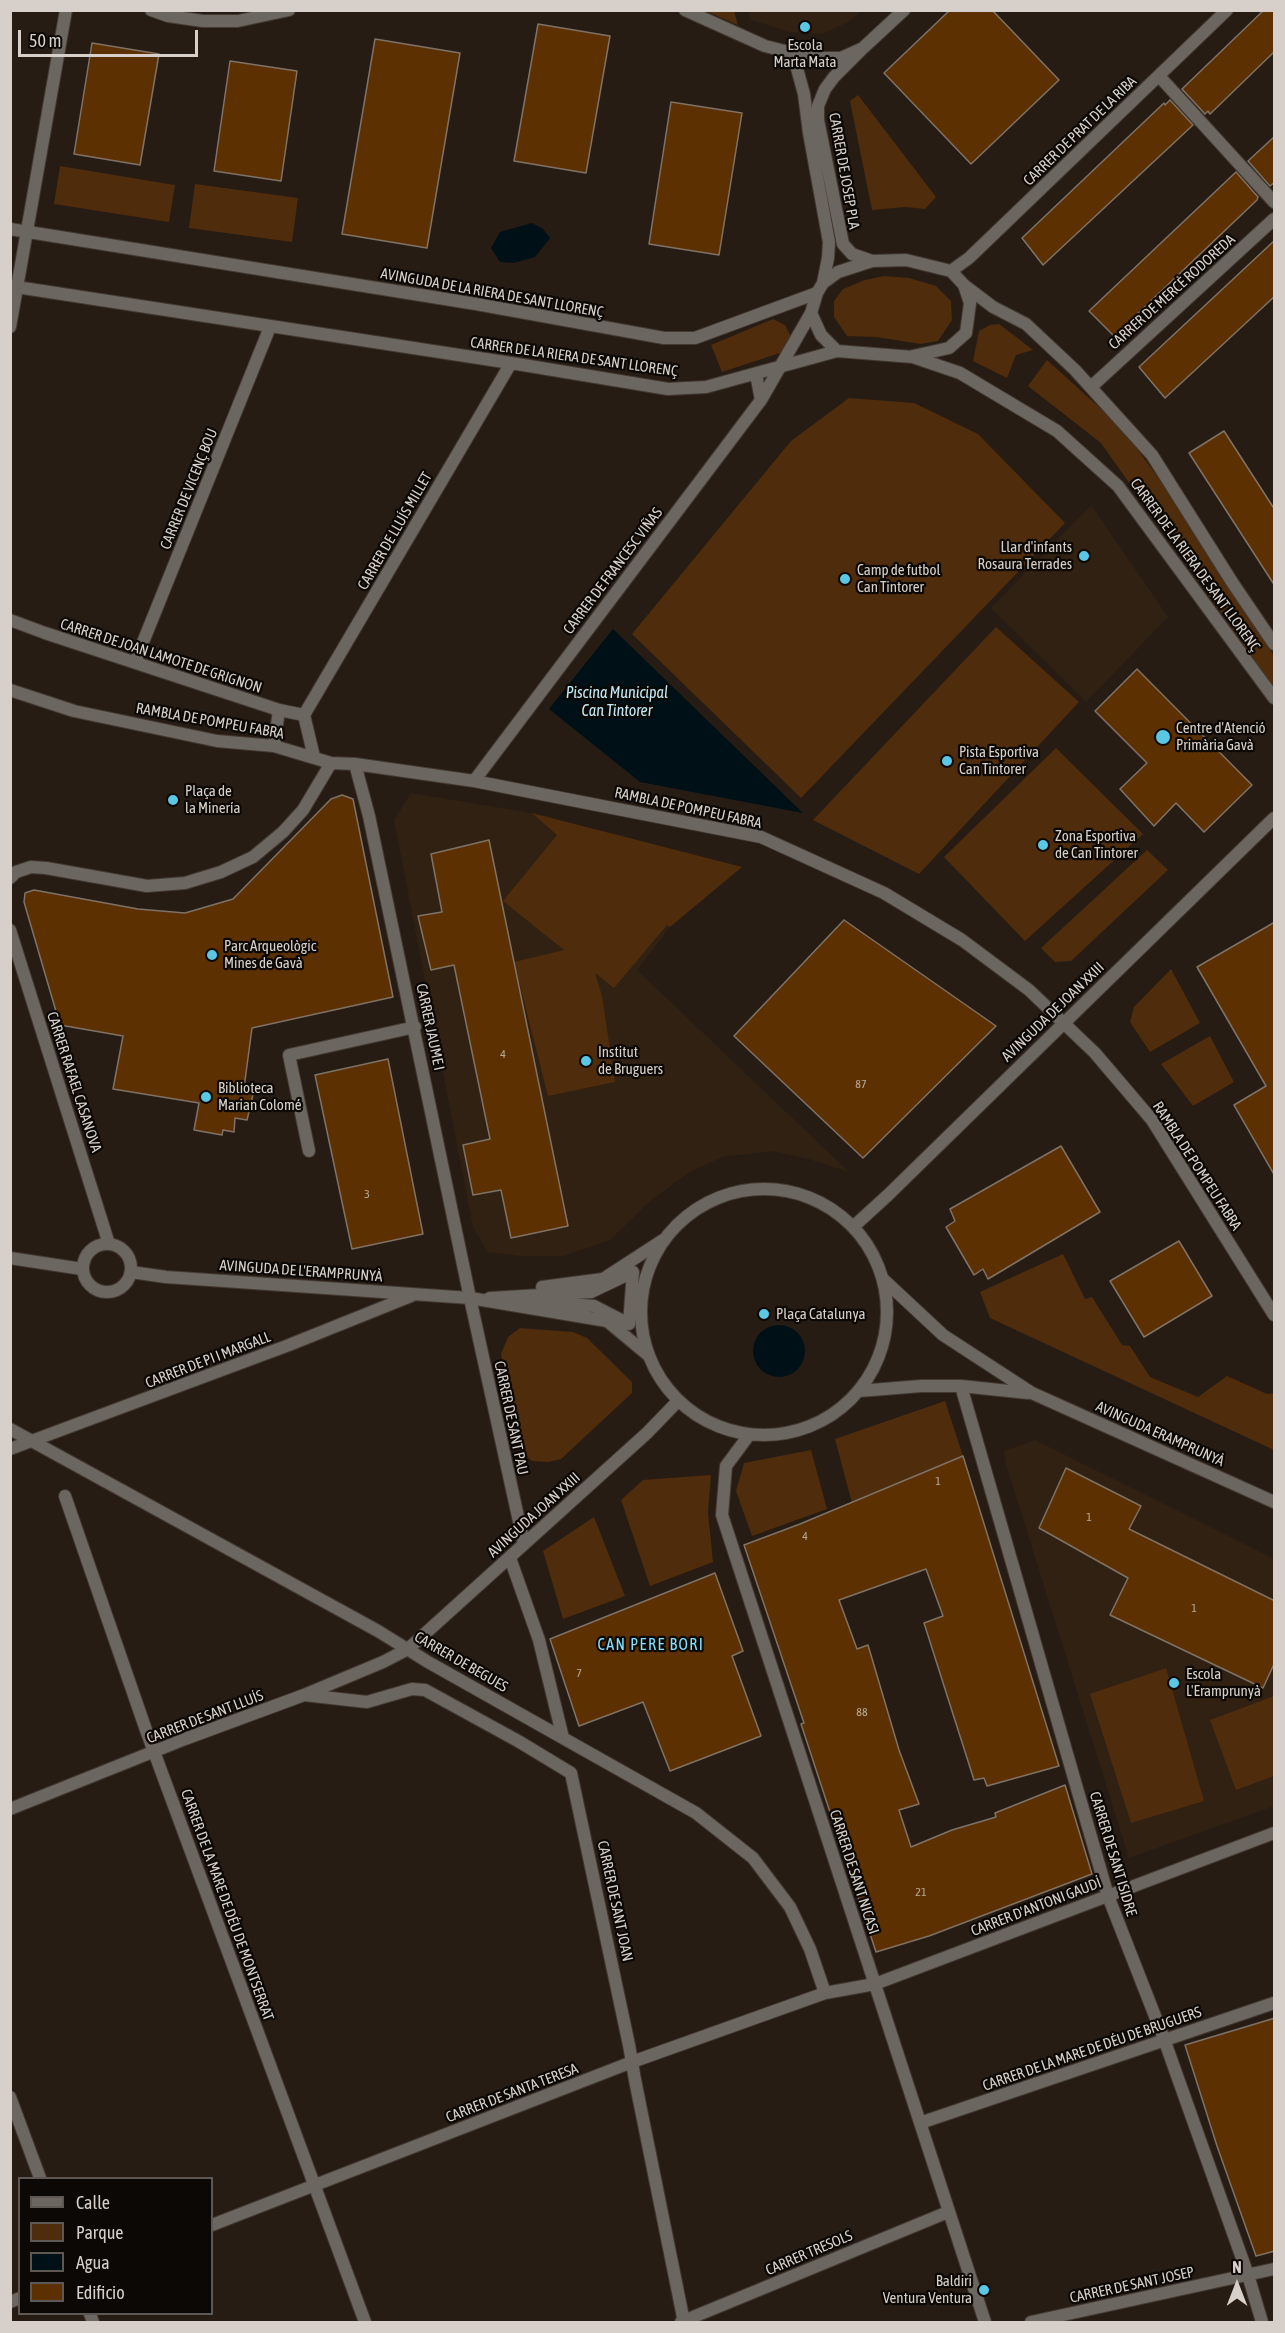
<!DOCTYPE html>
<html>
<head>
<meta charset="utf-8">
<style>
	body { margin:0 }
	#map { position:relative; width:1285px; height:2333px; overflow:hidden; background:#271c14; font-family:"Asap Condensed",sans-serif }
	canvas { display:block }
	.frame { position:absolute; inset:0; border:12px solid #d7d0ca; pointer-events:none }
	.legend { position:absolute; left:18px; top:2177px; width:195px; height:138px; box-sizing:border-box; background:#0c0805; border:2px solid #5d5854; margin:0; padding:8px 10px; list-style:none; font-size:18px; color:#d7d0ca }
	.legend li { display:flex; align-items:center; gap:12px; height:30px }
	.legend b { width:30px; border:2px solid #5d5854 }
	.north { position:absolute; left:1207px; top:2255px; width:60px; height:60px; -webkit-text-stroke:4px #0c0805; paint-order:stroke; rotate:0deg; font-size:16px; font-weight:700; line-height:24px; text-align:center; color:#d7d0ca }
	.north::after { content:''; display:block; margin:auto; width:21px; height:27px; background:#d7d0ca; clip-path:polygon(50% 0,100% 100%,50% 72%,0 100%) }
	.scale { position:absolute; left:18px; top:30px; width:180px; height:27px; box-sizing:border-box; border:3px solid #d7d0ca; border-top:0; padding-left:8px; font-size:18px; line-height:21px; white-space:nowrap; color:#d7d0ca; -webkit-text-stroke:4px #0c0805; paint-order:stroke }
</style>
</head>
<body>
<div id="map">
<canvas width="1285" height="2333"></canvas>
<div class="frame"></div>
<ul class="legend">
<li><b style="height:8px;background:#6c6661"></b>Calle</li>
<li><b style="height:16px;background:#4e2c0c"></b>Parque</li>
<li><b style="height:16px;background:#001017"></b>Agua</li>
<li><b style="height:16px;background:#5c3000"></b>Edificio</li>
</ul>
<div class="north">N</div>
<div class="scale">50 m</div>
</div>
<script>
const ctx = document.querySelector('canvas').getContext('2d');
ctx.lineJoin = 'round';
function fill(path, color) { ctx.fillStyle = color; ctx.fill(path, 'evenodd'); }
const toPath = rows => new Path2D(rows.map(r => 'M' + r).join(''));
function trace(path, color, width, dash) { ctx.strokeStyle = color; ctx.lineWidth = width; ctx.lineCap = dash ? 'butt' : 'round'; ctx.setLineDash(dash || []); ctx.stroke(path); }
function label(font, color, halo, rows, align = 'center') {
  ctx.font = font + ' "Asap Condensed",sans-serif'; ctx.lineWidth = 4.5; ctx.setLineDash([]); ctx.textBaseline = 'middle'; ctx.strokeStyle = halo; ctx.fillStyle = color; for (const [text, x, y, turn = 0] of rows) {
    ctx.save(); ctx.translate(x, y); ctx.rotate((+turn || 0) * Math.PI / 180); ctx.textAlign = isNaN(turn) ? turn : align; if (halo) ctx.strokeText(text, 0, 0); ctx.fillText(text, 0, 0); ctx.restore();
  }
}
fill(toPath([
	[748,11,748,10,862,11,848,22,822,34,790,32,751,20],
	[1091,505,1168,617,1086,702,991,608],
	[411,793,532,813,670,927,637,970,849,1172,809,1159,771,1151,722,1157,688,1173,650,1201,610,1240,563,1256,521,1256,488,1252,473,1227,394,820],
	[1035,1440,1274,1559,1274,1806,1129,1858,1005,1461,1004,1451]
]), '#302113');
fill(toPath([
	[705,11,734,11,738,25,706,11],
	[858,95,936,197,925,209,906,207,872,210,850,101],
	[60,166,175,185,169,222,54,204],
	[195,184,298,198,292,242,189,228],
	[884,276,909,278,936,286,951,301,952,320,938,341,921,344,876,337,847,336,834,317,834,301,843,289,865,280],
	[773,319,785,325,791,337,783,352,722,372,711,345],
	[999,324,1033,350,1016,355,1007,378,973,361,979,331,990,325],
	[1047,360,1123,429,1164,486,1274,656,1274,688,1101,443,1028,386],
	[849,398,914,403,978,434,1065,523,801,798,632,634,791,441],
	[996,627,1079,702,919,874,813,820],
	[1056,748,1143,834,1025,941,944,857],
	[532,813,742,867,670,927,667,925,614,988,595,973,602,996,615,1082,548,1096,514,962,564,950,503,901,557,835],
	[1147,850,1168,870,1071,961,1055,962,1041,948],
	[1171,969,1200,1023,1150,1052,1130,1022,1134,1007],
	[1210,1036,1234,1082,1193,1106,1161,1064],
	[1063,1254,1085,1299,1092,1297,1122,1345,1130,1346,1150,1377,1198,1397,1227,1376,1267,1394,1274,1393,1274,1450,990,1318,980,1292],
	[520,1328,573,1332,587,1338,632,1382,632,1393,561,1459,548,1462,532,1461,521,1451,501,1354,508,1337],
	[945,1401,963,1456,852,1503,835,1439],
	[811,1450,827,1509,752,1536,736,1491,744,1463],
	[711,1475,708,1512,713,1562,650,1586,621,1500,643,1480],
	[594,1517,625,1596,563,1619,543,1551],
	[1166,1668,1204,1801,1131,1823,1090,1694],
	[1274,1696,1274,1776,1236,1790,1210,1720]
]), '#4e2c0c');
fill(toPath([
	[532,223,543,229,550,238,535,257,514,263,500,262,491,248,500,232],
	[613,629,803,813,640,782,549,709],
	'753 1351a26 26 0 1 1 52 0a26 26 0 1 1-52 0Z'
]), '#001017');
const building = toPath([
	[950,10,992,10,1059,80,971,164,884,73,950,10],
	[1264,10,1275,10,1275,51,1210,114,1208,111,1205,114,1182,89,1264,10],
	[538,24,610,36,586,173,514,161,538,24],
	[375,39,460,53,427,248,342,234,375,39],
	[92,43,159,54,140,165,74,154,92,43],
	[230,61,297,71,281,181,214,171,230,61],
	[1170,100,1193,125,1043,265,1022,238,1164,103,1165,105,1170,100],
	[671,102,742,113,719,255,649,244,671,102],
	[1275,136,1275,182,1270,186,1248,161,1275,136],
	[1236,172,1258,197,1257,200,1114,336,1089,311,1236,172],
	[1275,240,1275,296,1165,398,1139,367,1275,240],
	[1224,431,1275,510,1275,586,1189,453,1224,431],
	[1137,669,1252,785,1204,832,1176,803,1154,826,1120,789,1147,763,1095,711,1137,669],
	[342,795,353,799,393,997,252,1028,244,1088,254,1090,247,1120,235,1118,234,1132,223,1130,222,1135,194,1130,199,1103,113,1089,123,1036,60,1025,24,902,25,893,34,890,138,909,185,913,233,899,331,799,342,795],
	[489,840,568,1226,511,1238,501,1190,473,1195,463,1145,490,1139,454,965,431,970,418,916,442,912,431,854,489,840],
	[844,920,996,1026,863,1158,734,1036,844,920],
	[1275,922,1275,1176,1234,1105,1266,1086,1197,967,1275,922],
	[388,1059,423,1234,352,1249,315,1075,388,1059],
	[1061,1146,1100,1212,988,1279,983,1269,974,1275,946,1227,955,1221,950,1209,1061,1146],
	[1179,1241,1212,1296,1144,1337,1110,1281,1179,1241],
	[963,1456,1059,1766,987,1786,984,1778,974,1780,924,1623,943,1616,926,1569,839,1600,857,1649,868,1645,899,1750,919,1804,899,1810,911,1847,952,1830,996,1817,995,1813,1065,1785,1092,1874,929,1936,876,1952,801,1724,804,1723,744,1545,800,1524,963,1456],
	[1066,1468,1141,1506,1129,1529,1275,1601,1275,1662,1263,1688,1110,1615,1128,1578,1039,1528,1066,1468],
	[715,1573,743,1651,732,1656,761,1736,670,1771,643,1702,579,1726,550,1639,715,1573],
	[1275,2018,1275,2251,1256,2256,1217,2146,1185,2045,1275,2018]
]);
fill(building, '#5c3000');
trace(building, '#7f7267', 1.5);
const lane = toPath([
	[309,1151,289,1055,415,1027]
]);
const street = toPath([
	[151,10,168,16,203,21,238,21,289,10],
	[685,10,765,46,812,58,841,58,863,48,904,10],
	[863,48,834,77,825,89,818,106,818,120,843,244,852,254,872,261],
	[782,51,796,65,804,94,809,133,829,242,828,258,823,283],
	[1159,76,1274,202],
	[10,229,476,304,664,338,695,338,817,293],
	[951,271,969,258,1227,10],
	[964,285,993,307,1026,324,1075,370,1152,455,1232,582,1274,644],
	[10,286,511,363,668,389,706,387,837,351,913,357,960,373,1057,431,1118,486,1274,698],
	[10,327,66,10],
	[837,351,821,335,811,313,817,293,823,283,838,272,872,261,906,260,951,271],
	[913,356,949,348,966,333,970,303,964,285,951,271],
	[1091,387,1274,219],
	[761,400,811,313],
	[10,620,45,633,279,710,304,715],
	[135,662,270,327],
	[10,690,74,711,217,741,274,746,331,763,355,764,474,781,761,837,884,893,962,940,1029,990,1095,1053,1152,1120,1274,1315],
	[304,715,511,363],
	[304,715,314,757],
	[274,746,279,710],
	[355,764,369,816,470,1298,524,1544],
	[474,781,761,400,756,374],
	[10,878,16,872,31,867,46,868,147,886,185,883,221,872,253,857,283,832,303,810,331,763],
	[10,930,109,1244],
	'641 1312a123 123 0 1 1 246 0a123 123 0 1 1-246 0Z',
	[853,1227,888,1195,1274,818],
	'83 1268a24 24 0 1 1 48 0a24 24 0 1 1-48 0Z',
	[10,1258,82,1269],
	[131,1272,166,1277,470,1298,607,1321,648,1355],
	[633,1272,629,1324,594,1306,490,1298,591,1292,633,1272],
	[884,1280,943,1335,1032,1393,1274,1502],
	[542,1287,603,1279,663,1240],
	[961,1386,1108,1896,1164,2039,1248,2275,1262,2322],
	[859,1391,921,1386,961,1386,1028,1393],
	[10,1429,378,1631,428,1662,696,1813,753,1858,790,1907,810,1949,825,1993],
	[749,1435,726,1466,722,1515,985,2322],
	[10,1449,289,1345,411,1296],
	[65,1496,146,1730,365,2322],
	[510,1558,539,1640,563,1738],
	[304,1695,367,1702,412,1689,425,1690,518,1741,571,1773,629,2045,635,2080,684,2322],
	[10,1809,185,1739,304,1695,383,1662,408,1649,647,1433,678,1401],
	[10,2097,40,2178],
	[920,2123,1274,2003],
	[212,2225,632,2062,825,1993,875,1984,1274,1833],
	[10,2302,20,2298],
	[90,2314,93,2322],
	[681,2322,948,2212],
	[1031,2322,1274,2269]
]);
trace(lane, '#433931', 14);
trace(street, '#433931', 14);
trace(lane, '#6c6661', 12);
trace(street, '#6c6661', 12);
for (const [x, y, r, color] of [
	[805,27,6,"#5ac8e5"],
	[1084,556,6,"#5ac8e5"],
	[845,579,6,"#5ac8e5"],
	[1163,737,8,"#5ac8e5"],
	[947,761,6,"#5ac8e5"],
	[173,800,6,"#5ac8e5"],
	[1043,845,6,"#5ac8e5"],
	[212,955,6,"#5ac8e5"],
	[586,1061,6,"#5ac8e5"],
	[206,1097,6,"#5ac8e5"],
	[764,1314,6,"#5ac8e5"],
	[1174,1683,6,"#5ac8e5"],
	[984,2290,6,"#5ac8e5"]
]) { const dot = new Path2D(); dot.arc(x, y, r, 0, 2 * Math.PI); ctx.fillStyle = color; ctx.fill(dot); trace(dot, '#0c0805', 2); }
label('12px', '#b8a898', null, [
	["4",503,1054],
	["87",861,1084],
	["3",367,1194],
	["1",938,1481],
	["1",1089,1517],
	["4",805,1536],
	["1",1194,1608],
	["7",579,1673],
	["88",862,1712],
	["21",921,1892]
]);
label('15px', '#d7d0ca', '#0c0805', [
	["Escola",805,45,"center"],
	["Marta Mata",805,62,"center"],
	["Llar d'infants",1072,547,"right"],
	["Rosaura Terrades",1072,564,"right"],
	["Camp de futbol",857,570],
	["Can Tintorer",857,587],
	["Centre d'Atenció",1176,728],
	["Primària Gavà",1176,745],
	["Pista Esportiva",959,752],
	["Can Tintorer",959,769],
	["Plaça de",185,791],
	["la Minería",185,808],
	["Zona Esportiva",1055,836],
	["de Can Tintorer",1055,853],
	["Parc Arqueològic",224,946],
	["Mines de Gavà",224,963],
	["Institut",598,1052],
	["de Bruguers",598,1069],
	["Biblioteca",218,1088],
	["Marian Colomé",218,1105],
	["Plaça Catalunya",776,1314],
	["Escola",1186,1674],
	["L'Eramprunyà",1186,1691],
	["Baldiri",972,2281,"right"],
	["Ventura Ventura",972,2298,"right"]
], 'left');
label('15px', '#d7d0ca', '#0c0805', [
	["CARRER DE PRAT DE LA RIBA",1080,131,-44],
	["CARRER DE JOSEP PLA",844,171,80],
	["CARRER DE MERCÈ RODOREDA",1172,292,-42],
	["AVINGUDA DE LA RIERA DE SANT LLORENÇ",492,293,10],
	["CARRER DE LA RIERA DE SANT LLORENÇ",574,357,8],
	["CARRER DE VICENÇ BOU",189,489,-68],
	["CARRER DE LLUÍS MILLET",395,531,-60],
	["CARRER DE LA RIERA DE SANT LLORENÇ",1195,565,54],
	["CARRER DE FRANCESC VIÑAS",613,571,-53],
	["CARRER DE JOAN LAMOTE DE GRIGNON",161,656,18],
	["RAMBLA DE POMPEU FABRA",210,721,10],
	["RAMBLA DE POMPEU FABRA",688,808,12],
	["AVINGUDA DE JOAN XXIII",1053,1012,-44],
	["CARRER JAUME I",430,1027,78],
	["CARRER RAFAEL CASANOVA",74,1082,72],
	["RAMBLA DE POMPEU FABRA",1197,1166,57],
	["AVINGUDA DE L'ERAMPRUNYÀ",301,1271,4],
	["CARRER DE PI I MARGALL",208,1360,-21],
	["CARRER DE SANT PAU",511,1418,78],
	["AVINGUDA ERAMPRUNYÀ",1160,1434,24],
	["AVINGUDA JOAN XXIII",534,1515,-42],
	["CARRER DE BEGUES",461,1662,30],
	["CARRER DE SANT LLUÍS",205,1717,-21],
	["CARRER DE SANT ISIDRE",1113,1854,73],
	["CARRER DE SANT NICASI",854,1872,72],
	["CARRER DE SANT JOAN",615,1901,78],
	["CARRER DE LA MARE DE DÉU DE MONTSERRAT",227,1905,70],
	["CARRER D'ANTONI GAUDÍ",1036,1907,-21],
	["CARRER DE LA MARE DE DÉU DE BRUGUERS",1092,2049,-19],
	["CARRER DE SANTA TERESA",512,2093,-21],
	["CARRER TRESOLS",809,2253,-23],
	["CARRER DE SANT JOSEP",1132,2285,-12]
]);
label('italic 16px', '#c2ebf7', '#0c0805', [
	["Piscina Municipal",617,693],
	["Can Tintorer",617,711]
]);
ctx.letterSpacing = '1.5px';
label('16px', '#80e2fe', '#0c0805', [
	["CAN PERE BORI",651,1645]
]);
ctx.letterSpacing = '0px';
</script>
</body>
</html>
